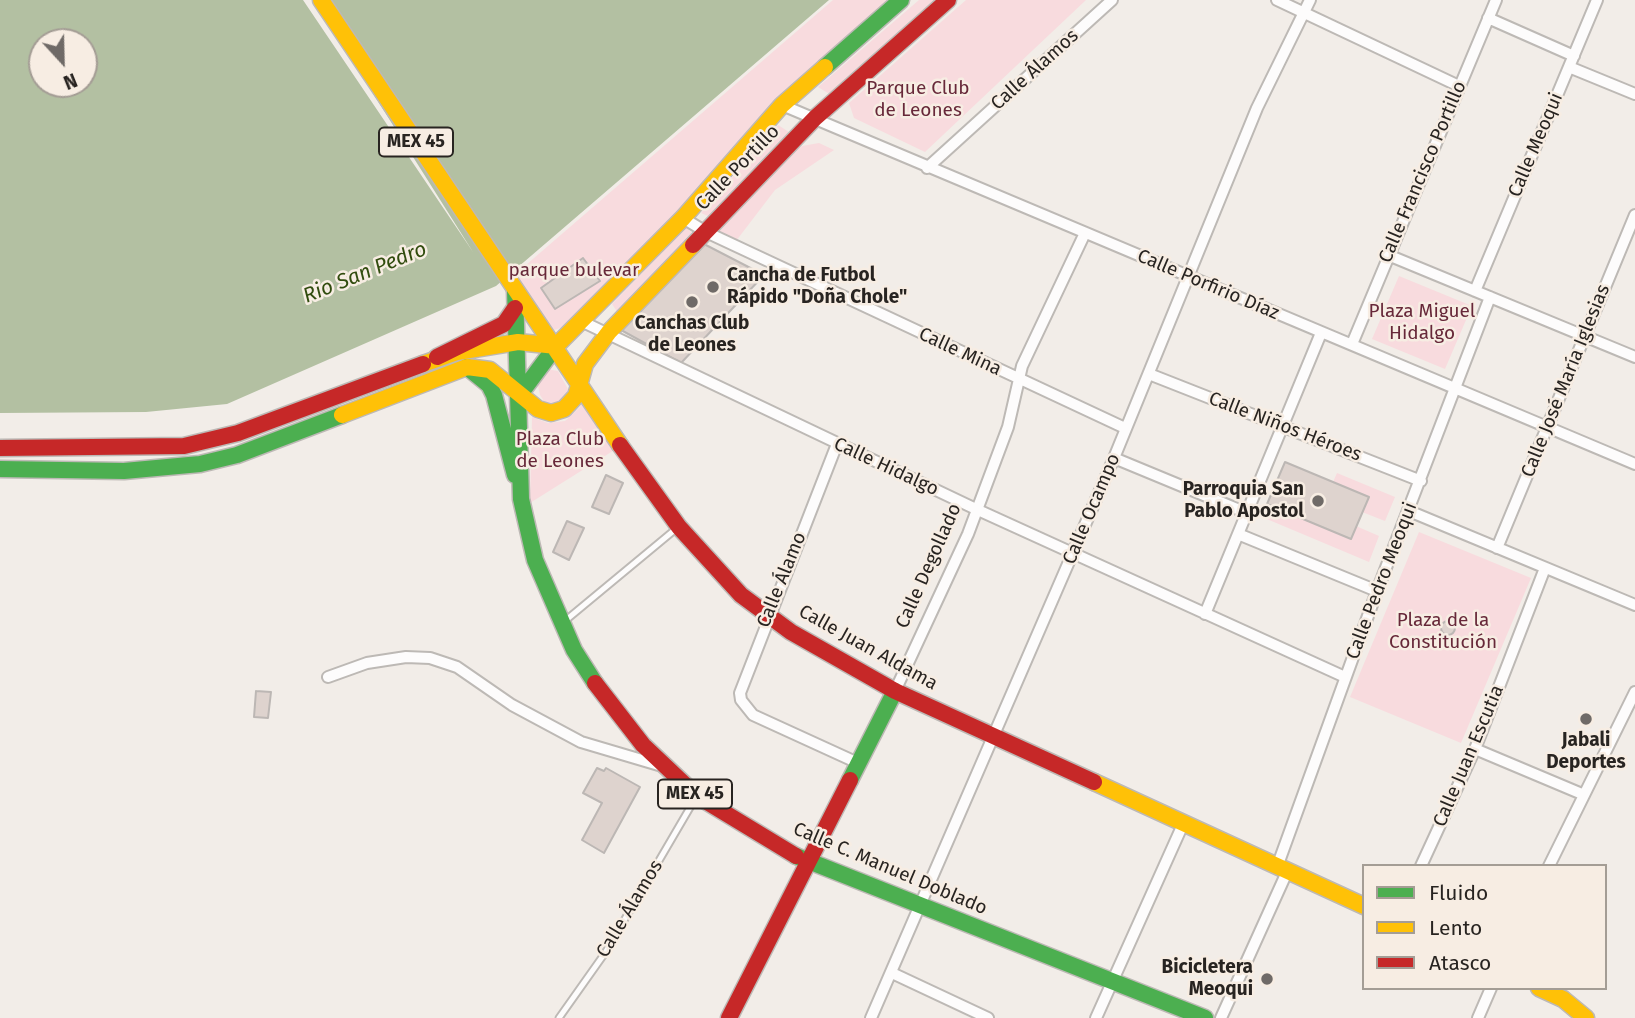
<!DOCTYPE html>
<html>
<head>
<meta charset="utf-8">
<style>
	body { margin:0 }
	#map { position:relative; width:1635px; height:1018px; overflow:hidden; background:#f2ede8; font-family:"Fira Sans",sans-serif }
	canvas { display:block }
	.legend { position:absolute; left:1362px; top:864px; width:245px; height:126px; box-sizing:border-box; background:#f7ede3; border:2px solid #a49d95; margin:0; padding:9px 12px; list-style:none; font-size:21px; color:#282421 }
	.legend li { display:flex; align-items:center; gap:14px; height:35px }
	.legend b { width:35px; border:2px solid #a49d95 }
	.north { position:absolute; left:28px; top:28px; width:70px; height:70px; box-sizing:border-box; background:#f7ede3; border:2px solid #a49d95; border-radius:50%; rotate:158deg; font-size:19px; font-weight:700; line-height:28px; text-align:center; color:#282421 }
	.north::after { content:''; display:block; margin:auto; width:24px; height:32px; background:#6f6a67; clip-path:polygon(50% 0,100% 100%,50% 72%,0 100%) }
</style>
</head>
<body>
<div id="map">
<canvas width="1635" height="1018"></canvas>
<ul class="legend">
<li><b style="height:9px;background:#4caf50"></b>Fluido</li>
<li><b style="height:9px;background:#ffc107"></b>Lento</li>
<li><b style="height:9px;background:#c62828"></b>Atasco</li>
</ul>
<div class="north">N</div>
</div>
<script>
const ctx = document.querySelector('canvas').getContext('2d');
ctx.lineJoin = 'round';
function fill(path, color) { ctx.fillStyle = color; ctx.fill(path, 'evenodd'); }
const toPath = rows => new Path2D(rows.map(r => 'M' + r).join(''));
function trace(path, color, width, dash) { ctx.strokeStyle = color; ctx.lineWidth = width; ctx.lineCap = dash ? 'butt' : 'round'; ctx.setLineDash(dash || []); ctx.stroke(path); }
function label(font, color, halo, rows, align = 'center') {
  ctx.font = font + ' "Fira Sans",sans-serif'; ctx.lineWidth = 5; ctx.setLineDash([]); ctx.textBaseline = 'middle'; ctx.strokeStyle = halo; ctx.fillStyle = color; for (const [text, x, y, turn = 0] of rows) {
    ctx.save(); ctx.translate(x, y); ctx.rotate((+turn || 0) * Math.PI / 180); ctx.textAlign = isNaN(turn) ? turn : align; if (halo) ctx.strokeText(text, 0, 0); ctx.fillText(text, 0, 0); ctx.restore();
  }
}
fill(toPath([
	[833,0,898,0,573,324,554,330,512,277],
	[919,0,937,0,831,95,818,87],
	[966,0,1086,0,925,152,854,118,849,103],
	[778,125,789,132,710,217,701,213],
	[819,143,834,150,775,190,736,241,718,232,793,152,802,146],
	[686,227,692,233,618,313,612,304],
	[1399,276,1472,306,1445,369,1372,339],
	[546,369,558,371,568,389,566,399,554,405,545,403,540,395,537,381],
	[583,397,616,449,530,503,532,417,548,423,565,421,580,407],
	[1337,473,1395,497,1385,521,1362,512,1333,482],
	[1267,504,1350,539,1356,526,1379,536,1369,562,1262,517],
	[1419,532,1531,578,1461,743,1350,697]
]), '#f8dbde');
fill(toPath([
	[0,0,303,0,473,252,314,0,829,0,496,286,227,404,146,412,0,413],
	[42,42,84,42,84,84,42,84]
]), '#b3c0a2');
const building = toPath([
	[702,243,764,275,681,363,621,330,702,243],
	[583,258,600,281,555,309,541,288,583,258],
	[1285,462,1369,497,1351,539,1267,504,1285,462],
	[606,475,623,483,609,514,592,507,606,475],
	[567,521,584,528,569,560,553,552,567,521],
	'1441 628a7 7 0 1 1 14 0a7 7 0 1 1-14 0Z',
	[256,691,271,692,268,718,254,717,256,691],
	[597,768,604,771,606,768,640,787,604,853,582,840,602,803,583,793,597,768]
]);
fill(building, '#ded3ce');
trace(building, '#bcb7b4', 2);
const lane = toPath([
	[566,620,677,528],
	[559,1018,605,953,695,799]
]);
const street = toPath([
	[1277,0,1459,86],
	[1488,18,1574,56],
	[1569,67,1635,94],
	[782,105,1635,464],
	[927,168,1112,0],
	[683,218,706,232,1125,428],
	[1388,255,1635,357],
	[1475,291,1597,0],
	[583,322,978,510,1345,677],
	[1352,344,1496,0],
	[1149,374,1421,481],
	[837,444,740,693,741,700,753,715,858,763],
	[1114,458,1247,513],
	[1409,511,1635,605],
	[1238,534,1377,591],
	[1497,548,1635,215],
	[1205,614,1321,333],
	[328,677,367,663,406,657,430,658,457,667,512,705,581,742,662,766],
	[895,691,968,534,1008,427,1022,366,1085,233],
	[1475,749,1582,794],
	[1421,866,1475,749,1545,568],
	[1549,866,1635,692],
	[1277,867,1377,591,1490,297],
	[892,973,988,1018],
	[871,1018,1114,458,1257,108,1310,0],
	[1096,1018,1184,822],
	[1221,1018,1287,872],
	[1478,1018,1491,988]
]);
const fast = toPath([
	[825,67,901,0],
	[515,290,521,499,535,560,574,650,595,683],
	[467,367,489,385,494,395,515,475],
	[521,393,556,346],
	[0,469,124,471,200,464,237,455,342,415],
	[850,780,895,691],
	[796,856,1205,1018]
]);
const slow = toPath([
	[321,0,620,445],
	[423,364,457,352,518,342,556,346,683,218,782,105,825,67],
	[342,415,467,367,490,370,538,409,551,413,564,409,576,396,585,364,609,332,693,245],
	[1094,782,1364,906],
	[1539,988,1563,999,1586,1018]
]);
const jam = toPath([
	[693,245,815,118,948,0],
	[437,357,504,324,515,308],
	[620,445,679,527,741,595,791,632,895,691,1094,782],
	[0,448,184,446,238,433,423,364],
	[595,683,643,745,697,796,796,856],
	[729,1018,850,780]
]);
trace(lane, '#bdb9b5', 9);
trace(street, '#bdb9b5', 14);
trace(fast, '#bdb9b5', 19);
trace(slow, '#bdb9b5', 19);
trace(jam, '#bdb9b5', 19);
trace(lane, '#fdfcfc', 5);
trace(street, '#fdfcfc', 10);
trace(fast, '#4caf50', 16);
trace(slow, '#ffc107', 16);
trace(jam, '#c62828', 16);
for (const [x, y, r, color] of [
	[713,287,7,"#6f6a67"],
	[692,302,7,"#6f6a67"],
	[1318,501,7,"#6f6a67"],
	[1586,719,7,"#6f6a67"],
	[1267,979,7,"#6f6a67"]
]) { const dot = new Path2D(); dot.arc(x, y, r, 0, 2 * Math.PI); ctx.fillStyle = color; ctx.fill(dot); trace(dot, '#f7ede3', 2.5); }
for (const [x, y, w] of [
	[416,142,74],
	[695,794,74]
]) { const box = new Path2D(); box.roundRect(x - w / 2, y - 14.5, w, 29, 5); ctx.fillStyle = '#f7ede3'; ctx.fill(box); trace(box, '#282421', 2); }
label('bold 18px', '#282421', null, [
	["MEX 45",416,142],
	["MEX 45",695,794]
]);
label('19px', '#282421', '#f7ede3', [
	["Calle Álamos",1035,70,-42],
	["Calle Meoqui",1536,145,-67],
	["Calle Portillo",738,168,-46],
	["Calle Francisco Portillo",1423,172,-67],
	["Calle Porfirio Díaz",1208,285,23],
	["Calle Mina",960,352,25],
	["Calle José María Iglesias",1566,381,-68],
	["Calle Niños Héroes",1285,427,21],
	["Calle Hidalgo",886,467,25],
	["Calle Ocampo",1092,509,-67],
	["Calle Degollado",929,566,-66],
	["Calle Álamo",782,580,-68],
	["Calle Pedro Meoqui",1382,581,-69],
	["Calle Juan Aldama",868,648,29],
	["Calle Juan Escutia",1469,756,-67],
	["Calle C. Manuel Doblado",890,869,23],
	["Calle Álamos",630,909,-59]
]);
label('19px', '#672839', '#f7ede3', [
	["Parque Club",918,89],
	["de Leones",918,111],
	["parque bulevar",574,271],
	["Plaza Miguel",1422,312],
	["Hidalgo",1422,334],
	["Plaza Club",560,440],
	["de Leones",560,462],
	["Plaza de la",1443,621],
	["Constitución",1443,643]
]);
label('bold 19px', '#282421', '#f7ede3', [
	["Cancha de Futbol",727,276,"left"],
	["Rápido \"Doña Chole\"",727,298,"left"],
	["Canchas Club",692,324],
	["de Leones",692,346],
	["Parroquia San",1304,490,"right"],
	["Pablo Apostol",1304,512,"right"],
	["Jabali",1586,741],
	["Deportes",1586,763],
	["Bicicletera",1253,968,"right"],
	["Meoqui",1253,990,"right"]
]);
label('italic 21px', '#314c0e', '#f7ede3', [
	["Rio San Pedro",365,273,-22]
]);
</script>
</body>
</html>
